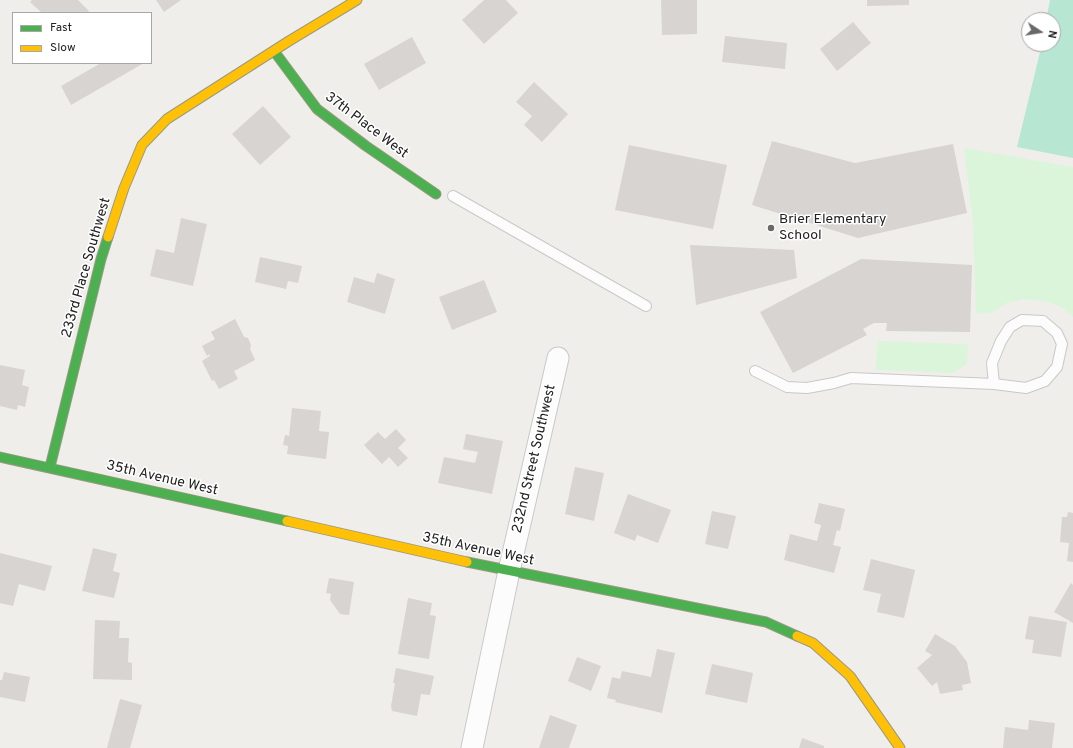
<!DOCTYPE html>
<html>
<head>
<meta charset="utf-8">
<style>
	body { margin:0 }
	#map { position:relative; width:1073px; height:748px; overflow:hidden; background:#f0eeeb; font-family:Overpass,sans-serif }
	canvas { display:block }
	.legend { position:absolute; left:12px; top:12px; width:140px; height:52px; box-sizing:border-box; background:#fff; border:1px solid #a7a7a7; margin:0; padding:5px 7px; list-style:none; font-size:12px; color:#222 }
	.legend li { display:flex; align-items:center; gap:8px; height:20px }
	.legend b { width:20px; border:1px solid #a7a7a7 }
	.north { position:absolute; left:1021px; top:12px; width:40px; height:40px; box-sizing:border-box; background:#fff; border:1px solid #a7a7a7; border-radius:50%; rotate:102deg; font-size:11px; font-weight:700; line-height:16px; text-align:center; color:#222 }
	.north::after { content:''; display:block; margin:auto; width:14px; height:18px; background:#6a6968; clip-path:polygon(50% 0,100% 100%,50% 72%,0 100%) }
</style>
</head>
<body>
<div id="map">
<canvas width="1073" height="748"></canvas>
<ul class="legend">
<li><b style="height:5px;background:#4caf50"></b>Fast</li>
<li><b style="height:5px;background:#ffc107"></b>Slow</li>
</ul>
<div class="north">N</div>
</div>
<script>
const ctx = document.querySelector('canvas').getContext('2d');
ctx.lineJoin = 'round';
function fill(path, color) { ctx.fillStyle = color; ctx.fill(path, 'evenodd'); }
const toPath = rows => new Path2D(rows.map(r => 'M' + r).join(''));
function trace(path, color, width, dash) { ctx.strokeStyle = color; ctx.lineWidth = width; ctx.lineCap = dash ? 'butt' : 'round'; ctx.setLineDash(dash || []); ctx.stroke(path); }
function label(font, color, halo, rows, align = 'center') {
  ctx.font = font + ' Overpass,sans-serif'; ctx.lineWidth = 3; ctx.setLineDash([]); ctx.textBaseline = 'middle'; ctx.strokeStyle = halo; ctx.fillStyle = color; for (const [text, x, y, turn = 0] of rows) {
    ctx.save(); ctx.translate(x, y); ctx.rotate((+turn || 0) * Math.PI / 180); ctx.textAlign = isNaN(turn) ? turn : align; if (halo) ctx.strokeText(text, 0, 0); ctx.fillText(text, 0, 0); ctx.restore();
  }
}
fill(toPath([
	[964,148,1073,167,1073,317,1060,306,1045,301,1023,299,1007,303,993,312,976,314,973,223],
	[877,341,968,344,967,364,953,373,876,370]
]), '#daf5da');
fill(toPath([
	[1050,0,1073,0,1073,158,1017,147,1042,44,1053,44,1053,20,1046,20]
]), '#b7e6d2');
fill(toPath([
	[32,0,78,0,89,11,87,13,42,13,30,2],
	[156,0,181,0,164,12],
	[484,0,506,0,518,13,484,44,462,20],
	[661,0,697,0,697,34,662,35],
	[867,0,909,0,909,5,867,6],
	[853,22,871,43,837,71,820,49],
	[725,36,787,43,785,69,722,62],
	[412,37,426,63,379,90,364,64],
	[101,63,144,63,71,105,61,86],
	[534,82,568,114,542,142,524,125,532,116,516,102],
	[263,106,291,137,260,165,232,134],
	[772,141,855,163,953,144,967,213,858,238,752,205],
	[629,145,727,165,713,229,615,210],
	[181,218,207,224,193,286,150,276,156,249,174,253],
	[690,245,794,250,797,278,696,305],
	[260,257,302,266,298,283,288,281,286,289,255,282],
	[861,259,972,265,970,332,886,331,887,323,874,323,863,329,867,335,793,373,760,312],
	[377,273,395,279,385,314,347,302,354,277,374,283],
	[484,280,497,312,452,330,439,297],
	[235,319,244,337,248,338,251,345,250,349,255,360,234,371,238,379,219,389,214,380,212,381,202,361,210,356,209,354,207,356,202,346,215,339,211,332],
	[0,365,25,370,22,385,29,387,25,407,18,405,17,410,0,406],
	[292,408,321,411,319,431,329,432,326,459,287,454,288,446,283,445,285,435,289,436],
	[396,429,406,440,398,448,408,458,398,467,389,457,382,464,364,445,378,432,385,439],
	[466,434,503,441,492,494,438,483,444,457,475,463,478,452,463,449],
	[575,467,604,473,594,521,565,514],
	[628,494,671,510,658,543,637,535,635,541,614,533],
	[819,503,845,509,840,531,837,530,833,545,841,547,834,573,784,560,790,534,817,541,821,525,814,523],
	[712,511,736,516,728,549,705,544],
	[1068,512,1073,513,1073,562,1067,561,1069,543,1060,542,1062,517,1067,517],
	[93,548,117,554,113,571,120,573,114,598,82,591],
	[0,553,52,566,45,591,19,584,13,606,0,603],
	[871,559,915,570,904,618,877,612,881,594,863,590],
	[329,578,354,582,349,615,340,614,330,600,331,594,326,593],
	[1071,583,1073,585,1073,623,1054,612],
	[408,598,432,603,430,615,436,616,429,659,398,654],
	[1029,616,1067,622,1061,657,1032,653,1034,640,1025,639],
	[95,620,120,621,119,638,129,638,128,662,132,663,132,680,93,679],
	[935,634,955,646,967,662,971,683,962,685,963,690,940,694,937,682,932,686,917,668,932,655,925,651],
	[657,649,675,653,662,713,615,702,616,700,607,698,612,677,620,679,622,671,651,677],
	[577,657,601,666,591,691,568,681],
	[712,664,753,673,747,703,705,694],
	[396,668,434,676,430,695,421,694,417,716,392,711,391,706,395,683,393,683],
	[4,672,30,677,25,702,0,697,0,680,2,680],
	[120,699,142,705,130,748,107,748],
	[550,715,577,725,569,748,539,748],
	[1029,720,1055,723,1052,748,1003,748,1005,727,1028,730],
	[802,738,824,746,824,748,799,748]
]), '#d7d4d2');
const lane = toPath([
	[453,196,646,306],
	[755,371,787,387,807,388,834,383,851,378,994,384,1026,388,1045,381,1057,367,1062,344,1057,333,1043,321,1022,320,1010,327,1001,341,992,363,994,384]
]);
const street = toPath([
	[472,748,509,571,558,358]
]);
const fast = toPath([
	[274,51,317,109,366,146,436,194],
	[0,457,287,521],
	[50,467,101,259,108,237],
	[467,562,766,622,797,636]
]);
const slow = toPath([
	[108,237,124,188,142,145,167,119,289,41,357,0],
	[287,521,467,562],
	[797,636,813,643,850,676,900,748]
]);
trace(lane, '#c9c8c7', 12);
trace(street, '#c9c8c7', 23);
trace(fast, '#999a82', 11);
trace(slow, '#999a82', 11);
trace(lane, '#fdfcfc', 10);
trace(street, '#fdfcfc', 21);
trace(fast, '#4caf50', 9);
trace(slow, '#ffc107', 9);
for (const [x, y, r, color] of [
	[771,228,4,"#6a6968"]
]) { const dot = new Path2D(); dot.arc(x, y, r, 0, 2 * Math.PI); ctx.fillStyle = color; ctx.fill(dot); trace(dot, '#fff', 1.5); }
label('14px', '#222', '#fff', [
	["37th Place West",366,126,37],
	["233rd Place Southwest",87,268,-74],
	["232nd Street Southwest",535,459,-77],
	["35th Avenue West",162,479,13],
	["35th Avenue West",478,550,12]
]);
label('14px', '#222', '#fff', [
	["Brier Elementary",779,220],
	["School",779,236]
], 'left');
</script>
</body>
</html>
